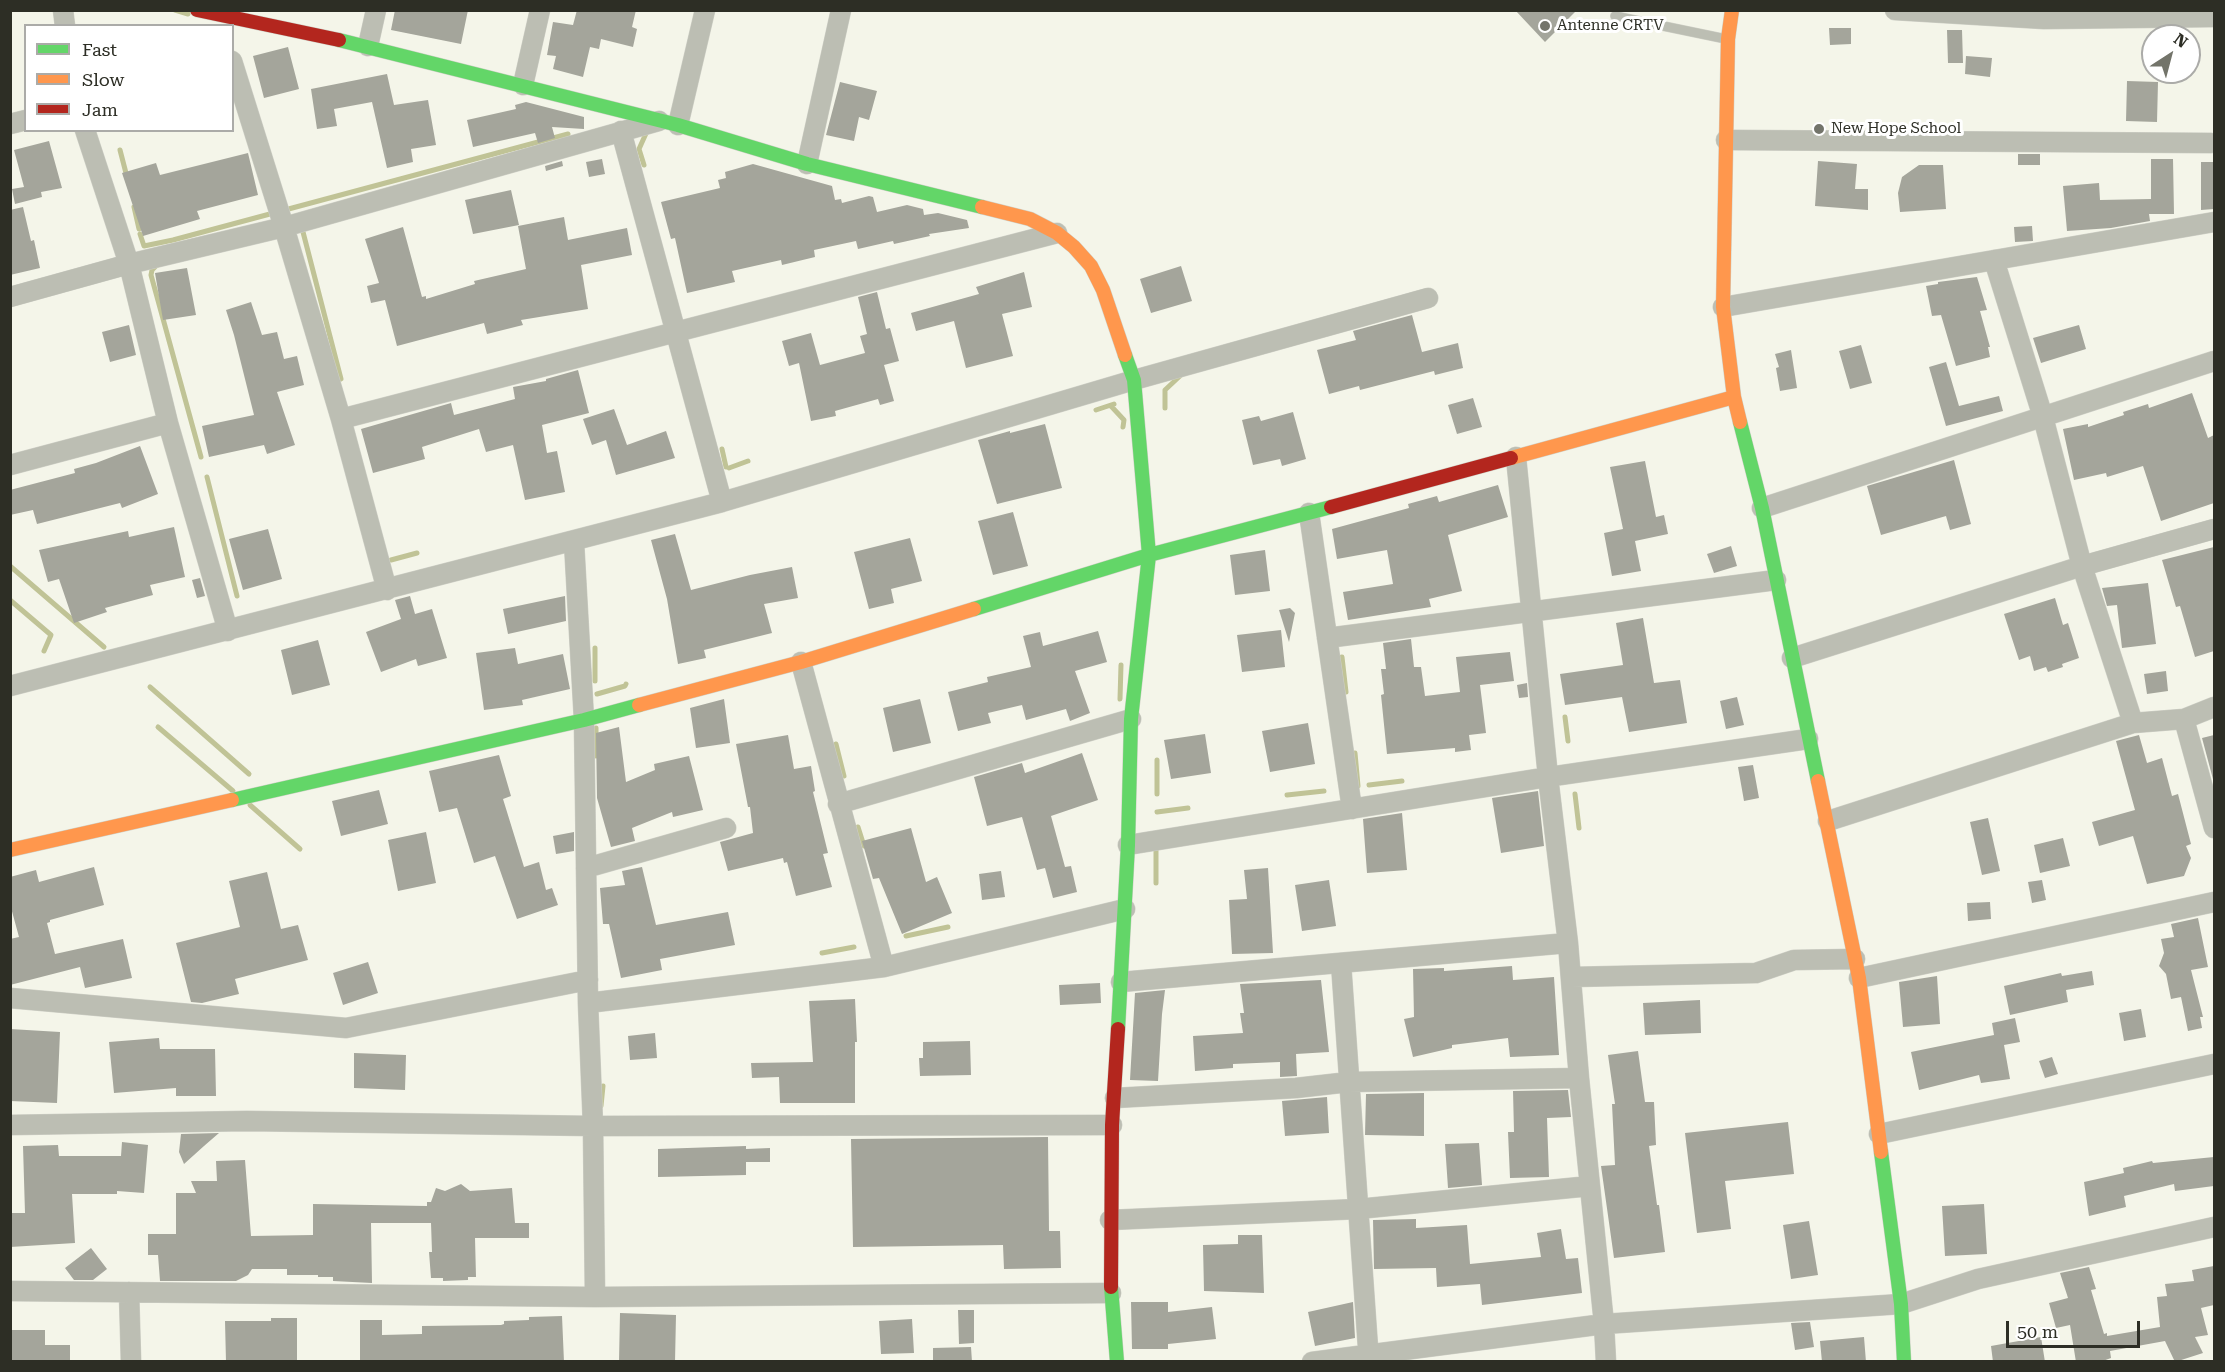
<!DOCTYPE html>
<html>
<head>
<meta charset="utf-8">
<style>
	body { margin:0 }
	#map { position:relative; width:2225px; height:1372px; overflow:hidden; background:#f4f5e9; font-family:"Roboto Serif",serif }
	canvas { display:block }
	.frame { position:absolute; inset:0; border:12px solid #2d2e25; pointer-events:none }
	.legend { position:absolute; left:24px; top:24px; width:210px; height:108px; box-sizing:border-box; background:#fff; border:2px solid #ababa8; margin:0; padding:8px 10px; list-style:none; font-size:18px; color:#2d2e25 }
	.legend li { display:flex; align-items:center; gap:12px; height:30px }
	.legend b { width:30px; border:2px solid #ababa8 }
	.north { position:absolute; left:2141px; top:24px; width:60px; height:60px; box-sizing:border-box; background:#fff; border:2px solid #ababa8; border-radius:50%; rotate:36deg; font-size:16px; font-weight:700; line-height:24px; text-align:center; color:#2d2e25 }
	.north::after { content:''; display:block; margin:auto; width:21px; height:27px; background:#73746a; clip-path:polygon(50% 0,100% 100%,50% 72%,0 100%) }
	.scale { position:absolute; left:2006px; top:1321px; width:134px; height:27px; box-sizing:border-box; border:3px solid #2d2e25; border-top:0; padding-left:8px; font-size:18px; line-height:21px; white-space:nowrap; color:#2d2e25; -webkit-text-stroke:4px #fff; paint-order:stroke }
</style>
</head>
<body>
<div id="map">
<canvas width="2225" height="1372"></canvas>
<div class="frame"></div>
<ul class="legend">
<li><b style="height:8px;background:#63d668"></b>Fast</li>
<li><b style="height:8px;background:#ff974d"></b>Slow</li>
<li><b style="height:8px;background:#b3261e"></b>Jam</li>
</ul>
<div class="north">N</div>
<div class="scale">50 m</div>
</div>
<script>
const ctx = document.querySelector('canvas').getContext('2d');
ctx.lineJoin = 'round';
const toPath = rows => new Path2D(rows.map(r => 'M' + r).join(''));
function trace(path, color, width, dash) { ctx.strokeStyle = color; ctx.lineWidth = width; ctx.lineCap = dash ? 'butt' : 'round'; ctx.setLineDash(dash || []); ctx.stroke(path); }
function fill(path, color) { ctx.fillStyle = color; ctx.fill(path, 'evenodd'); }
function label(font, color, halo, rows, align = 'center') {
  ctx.font = font + ' "Roboto Serif",serif'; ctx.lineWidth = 6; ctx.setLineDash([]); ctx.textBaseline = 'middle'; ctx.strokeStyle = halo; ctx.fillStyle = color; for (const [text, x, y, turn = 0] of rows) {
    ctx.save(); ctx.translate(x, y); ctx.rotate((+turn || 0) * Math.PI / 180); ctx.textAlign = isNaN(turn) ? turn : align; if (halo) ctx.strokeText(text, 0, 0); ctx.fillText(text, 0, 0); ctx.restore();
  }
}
trace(toPath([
	[175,10,188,14],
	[120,150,127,177],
	[644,165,639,149,648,129],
	[134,207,139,229],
	[303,232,341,379],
	[140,234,144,246,173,240,568,134],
	[157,265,152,270,151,275,201,457],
	[1111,406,1124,420,1123,427],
	[1165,408,1165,390,1181,375],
	[1096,410,1114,404],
	[722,449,726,467],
	[729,468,748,461],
	[207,477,237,596],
	[391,560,417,553],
	[10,566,104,647],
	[10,600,51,635,44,651],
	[1342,657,1346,692],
	[595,681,595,648],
	[150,687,249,774],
	[597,694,625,686,626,684],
	[1120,699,1121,665],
	[1565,717,1568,741],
	[158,727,233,791],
	[596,728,596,756],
	[836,744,844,776],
	[1355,753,1358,786],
	[1369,785,1402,781],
	[1157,794,1157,760],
	[1575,794,1579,828],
	[1287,795,1324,791],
	[250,805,300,849],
	[1157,812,1188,808],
	[858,827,864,846],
	[1156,883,1156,845],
	[906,936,948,927],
	[822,953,854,947],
	[601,1106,603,1086]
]), '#c0c396', 5);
fill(toPath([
	[395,10,468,10,461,44,391,30],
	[577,10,636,10,632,27,637,29,633,47,601,39,599,49,590,47,583,77,553,69,556,56,547,55,553,22,573,25],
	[1515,10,1577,10,1545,42],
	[1829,28,1851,28,1851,44,1830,45],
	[1947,30,1962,30,1963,63,1948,63],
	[288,47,299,89,264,98,253,56],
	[1966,56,1992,58,1990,77,1965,74],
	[387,74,394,105,428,100,436,145,411,149,413,162,387,168,372,102,334,109,337,126,317,129,311,89],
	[2127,81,2158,82,2157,122,2126,121],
	[840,82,877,91,869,120,859,117,854,141,826,135],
	[526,102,584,117,584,129,552,127,555,138,538,143,535,133,473,147,467,120,516,109,515,105],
	[49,141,62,188,41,192,42,197,15,204,12,189,24,187,14,150],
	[248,153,258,195,197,211,200,219,143,236,122,173,156,163,160,175],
	[2018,154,2040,154,2040,165,2018,165],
	[602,159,605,174,589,177,586,162],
	[2151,159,2173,159,2174,214,2149,214,2150,221,2111,228,2067,231,2063,186,2099,183,2100,200,2151,199],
	[562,161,563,166,546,171,545,166],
	[1818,161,1857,164,1855,189,1868,189,1868,210,1815,206],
	[2201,162,2214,162,2214,209,2201,210],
	[753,164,832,186,835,200,841,199,842,203,869,196,873,197,877,212,907,205,923,209,924,215,938,213,967,220,969,228,929,234,930,236,894,244,893,241,858,249,856,241,814,250,815,257,782,265,781,260,732,271,735,282,687,293,675,238,671,239,661,202,720,188,718,180,726,178,725,172],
	[1919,165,1943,165,1946,209,1900,212,1898,193,1902,177],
	[511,190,519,225,473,234,465,200],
	[23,207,31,241,34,240,40,268,10,275,10,210],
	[564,217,568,240,627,228,632,255,581,265,588,309,521,320,523,325,487,334,484,323,397,346,385,300,371,303,367,286,379,283,365,239,403,227,422,297,426,296,426,299,475,284,474,281,526,269,518,226],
	[2032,226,2033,241,2015,242,2014,227],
	[1181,266,1192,301,1151,313,1140,279],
	[187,268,196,315,163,320,155,273],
	[1024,272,1032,307,1002,314,1013,356,966,368,954,321,916,331,911,313,979,294,976,287],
	[1977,277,1987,310,1980,311,1990,347,1988,347,1990,357,1956,366,1941,315,1932,316,1926,286,1938,284,1938,282],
	[877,292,886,329,890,328,899,361,884,365,894,401,880,405,878,399,835,411,836,416,811,421,799,363,789,366,782,341,811,333,820,365,865,353,860,336,867,334,858,297],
	[251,302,262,335,277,332,284,359,297,356,304,385,277,392,295,445,267,454,264,445,209,457,202,426,254,415,234,335,226,310],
	[1412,315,1422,352,1458,343,1463,368,1435,375,1434,371,1360,390,1359,386,1329,394,1317,350,1356,340,1353,331],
	[129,325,136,355,110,362,102,332],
	[2079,325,2086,349,2041,363,2033,338],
	[1861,345,1872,383,1850,389,1839,351],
	[1791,350,1797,388,1780,391,1776,368,1779,367,1775,354],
	[1946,362,1959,406,1999,396,2003,411,1946,426,1929,367],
	[578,370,589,413,542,425,547,453,557,451,565,492,525,500,513,445,486,452,479,429,422,447,425,459,373,473,361,429,451,403,454,415,515,399,513,387,546,381,546,379],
	[2192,393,2208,438,2214,435,2214,503,2161,521,2143,466,2107,477,2106,473,2074,480,2063,429,2088,424,2088,427,2124,415,2123,412,2148,404,2149,408],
	[1473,398,1482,427,1457,434,1448,405],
	[614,409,627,445,666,431,675,458,616,475,606,440,592,445,583,419],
	[1293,412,1306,459,1282,466,1280,459,1253,465,1242,420,1259,416,1261,421],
	[1045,424,1062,488,997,504,978,440,1010,431,1010,433],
	[140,446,158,494,122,508,120,503,37,524,33,510,10,515,10,490,75,473,74,469,96,463],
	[1954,460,1971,524,1950,530,1946,516,1881,535,1867,486],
	[1645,461,1656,517,1664,515,1668,534,1635,541,1641,571,1612,576,1604,533,1623,529,1610,467],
	[1498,485,1508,517,1448,535,1462,591,1429,599,1431,607,1348,620,1343,592,1393,584,1387,550,1337,559,1332,529,1409,508,1408,504,1437,496,1439,502],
	[1013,512,1028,566,993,575,978,521],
	[174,527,185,577,150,585,153,595,105,608,107,612,74,623,59,579,48,582,39,550,128,531,129,537],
	[268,529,282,579,243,590,229,539],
	[675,534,691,590,750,575,792,567,798,598,764,604,772,633,704,650,706,658,678,664,667,599,651,540],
	[910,538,922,581,891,589,894,603,869,609,854,552],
	[1731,546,1737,566,1714,573,1707,554],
	[2214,547,2214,651,2195,657,2180,606,2176,607,2162,560],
	[1265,550,1270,591,1235,595,1230,555],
	[200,578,205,596,197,598,192,580],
	[2148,583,2156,644,2122,648,2117,605,2107,606,2102,588],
	[410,596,415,614,432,609,447,658,418,666,416,659,381,672,366,632,401,619,395,600],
	[565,596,566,621,508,634,503,609],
	[2055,598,2063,625,2068,623,2079,658,2062,664,2063,667,2048,672,2046,667,2034,671,2030,656,2019,660,2004,614],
	[1290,608,1295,613,1289,642,1279,610],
	[1643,618,1654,683,1680,680,1687,723,1629,732,1622,697,1565,705,1560,674,1623,665,1616,623],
	[1281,630,1285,667,1242,672,1237,635],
	[1098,631,1107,662,1075,671,1090,713,1070,721,1066,709,1026,720,1022,705,988,713,991,723,958,731,948,692,988,682,987,677,1031,667,1023,636,1040,632,1043,646],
	[1411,639,1414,667,1421,667,1425,696,1460,692,1456,657,1510,652,1514,681,1480,685,1486,733,1469,735,1471,750,1455,752,1455,748,1387,754,1381,695,1384,694,1381,669,1386,669,1383,643],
	[318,640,330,685,292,695,281,650],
	[515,648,518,664,563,654,570,689,522,700,523,705,484,710,476,653],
	[2166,671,2168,691,2147,694,2144,674],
	[1527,683,1528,697,1519,698,1517,685],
	[1737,697,1744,725,1726,729,1720,701],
	[724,699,730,743,696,748,690,708],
	[920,699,931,743,893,752,883,708],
	[1308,723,1315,764,1270,772,1262,731],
	[619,727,626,782,655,770,654,764,689,756,703,810,673,817,672,812,632,828,635,841,611,847,597,798,596,733],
	[1205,734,1211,773,1171,779,1164,740],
	[788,735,794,769,811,766,815,791,813,792,828,853,823,854,832,887,796,896,787,862,784,863,783,858,728,871,720,842,753,833,750,807,748,807,736,744],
	[2139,735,2147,763,2162,758,2172,796,2178,794,2191,844,2186,846,2191,858,2184,876,2147,884,2133,836,2099,846,2092,822,2135,810,2116,741],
	[2214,735,2214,783,2202,738],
	[1082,753,1098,800,1051,816,1065,867,1071,866,1077,892,1053,898,1045,868,1037,870,1022,817,987,826,974,777,1022,763,1025,773],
	[499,755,511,796,503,799,524,867,539,862,546,890,552,888,558,905,517,919,495,856,474,863,457,808,439,812,429,771],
	[1753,765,1759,798,1744,801,1738,767],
	[379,790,388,824,341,836,332,801],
	[1538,791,1544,846,1501,853,1492,798],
	[1402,813,1407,870,1367,873,1363,819],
	[1988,818,2000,871,1982,875,1970,822],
	[911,828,926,882,937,877,952,913,902,934,879,878,873,879,862,841],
	[426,832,436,883,398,891,388,840],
	[574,832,574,851,556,854,553,836],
	[2063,838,2070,866,2040,873,2034,845],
	[94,867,104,905,50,920,50,922,47,923,55,954,123,939,132,978,85,988,80,967,10,985,10,939,19,937,10,904,10,877,36,870,39,882],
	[642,867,656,925,728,912,735,945,660,959,662,970,621,978,609,924,603,924,600,888,625,885,622,871],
	[1268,868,1273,953,1232,954,1229,900,1247,899,1244,870],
	[1001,871,1005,897,982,900,979,874],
	[267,872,281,929,298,925,308,960,235,979,239,994,202,1003,191,1002,176,943,240,927,229,881],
	[1329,880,1336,926,1302,931,1295,885],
	[2042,880,2046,900,2032,903,2028,882],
	[1990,902,1991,919,1968,921,1967,903],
	[2198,918,2208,967,2191,970,2203,1017,2200,1017,2202,1028,2188,1031,2181,997,2171,999,2166,974,2159,966,2164,953,2161,939,2174,937,2171,924],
	[368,962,378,993,343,1005,333,973],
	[1512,966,1513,980,1554,977,1559,1055,1510,1057,1508,1038,1452,1045,1452,1048,1413,1057,1404,1019,1414,1017,1413,969,1444,968,1444,971],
	[2092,971,2094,985,2066,990,2068,1002,2010,1015,2004,986,2061,973,2062,976],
	[1937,976,1940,1024,1903,1027,1899,982],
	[1321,980,1329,1052,1296,1054,1297,1076,1280,1077,1280,1062,1233,1064,1233,1068,1195,1071,1193,1036,1243,1033,1240,1013,1244,1013,1240,984],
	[1100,983,1101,1003,1060,1005,1059,985],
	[1165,990,1162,1014,1158,1081,1130,1080,1135,993],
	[855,999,857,1042,855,1042,855,1103,780,1103,779,1077,752,1078,751,1063,813,1062,809,1001],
	[1700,1000,1701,1033,1645,1035,1643,1003],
	[2141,1009,2146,1037,2124,1041,2119,1013],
	[2015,1018,2020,1042,2004,1045,2010,1079,1981,1083,1979,1075,1919,1090,1911,1052,1994,1035,1992,1023],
	[10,1029,60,1032,57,1103,10,1101],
	[655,1033,657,1058,630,1060,628,1036],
	[159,1038,160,1049,215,1049,216,1096,176,1096,176,1088,114,1093,109,1042],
	[970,1041,971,1075,920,1076,919,1058,923,1058,923,1042],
	[1638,1051,1645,1102,1654,1102,1656,1145,1649,1146,1657,1205,1659,1205,1665,1252,1614,1258,1601,1166,1615,1165,1612,1104,1615,1104,1608,1055],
	[354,1053,406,1055,405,1090,354,1088],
	[2052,1057,2058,1074,2045,1078,2039,1061],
	[1568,1090,1571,1117,1547,1118,1549,1177,1510,1178,1508,1132,1514,1132,1513,1091],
	[1424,1093,1424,1136,1365,1135,1366,1094],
	[1327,1097,1329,1133,1285,1136,1282,1101],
	[1788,1122,1794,1174,1725,1181,1731,1229,1697,1233,1685,1133],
	[219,1133,204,1146,184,1164,179,1152,181,1134],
	[1048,1137,1049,1231,1060,1231,1061,1268,1004,1269,1003,1245,853,1247,851,1139],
	[122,1142,148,1145,144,1193,117,1191,117,1194,72,1194,75,1243,10,1247,10,1213,25,1213,23,1146,58,1145,59,1156,121,1156],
	[1479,1143,1482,1185,1448,1188,1445,1144],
	[746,1146,746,1149,770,1148,770,1162,746,1162,746,1175,658,1177,658,1149],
	[2214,1157,2214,1186,2175,1191,2174,1184,2124,1196,2126,1207,2089,1216,2084,1182,2124,1173,2123,1168,2152,1161,2153,1163],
	[245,1160,251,1236,313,1235,313,1204,427,1206,427,1202,431,1202,436,1188,445,1191,461,1184,470,1191,512,1188,515,1223,529,1223,529,1238,475,1238,476,1277,468,1277,468,1280,443,1281,443,1278,431,1278,429,1252,432,1252,431,1223,371,1223,372,1283,333,1281,333,1277,318,1277,318,1275,287,1275,287,1269,252,1269,248,1275,236,1281,160,1281,158,1255,148,1255,148,1234,176,1234,176,1193,196,1193,191,1181,217,1181,216,1161],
	[1984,1204,1987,1254,1945,1256,1942,1206],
	[1416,1219,1416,1228,1467,1225,1470,1264,1541,1257,1537,1233,1561,1229,1566,1259,1578,1258,1582,1293,1482,1305,1480,1284,1437,1287,1436,1268,1374,1269,1373,1220],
	[1809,1221,1818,1275,1791,1279,1783,1225],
	[1238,1235,1262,1235,1264,1293,1204,1291,1203,1245,1238,1244],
	[91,1248,107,1269,93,1280,74,1280,65,1268],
	[2214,1266,2214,1305,2201,1308,2208,1335,2195,1337,2203,1353,2175,1362,2165,1341,2110,1351,2111,1358,2100,1362,2076,1362,2070,1325,2056,1328,2049,1303,2068,1298,2060,1273,2089,1267,2096,1289,2091,1290,2104,1334,2107,1333,2107,1336,2160,1327,2157,1297,2167,1296,2165,1284,2194,1281,2192,1270],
	[1131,1302,1168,1302,1168,1312,1212,1307,1216,1339,1168,1344,1168,1349,1132,1349],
	[1353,1302,1355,1338,1315,1346,1308,1312],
	[958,1310,974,1310,974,1343,959,1344],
	[620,1313,676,1315,675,1362,619,1362],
	[562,1316,564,1362,360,1362,360,1320,382,1320,382,1335,422,1334,422,1326,501,1325,504,1324,504,1321,529,1320,529,1317],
	[271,1318,297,1318,297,1362,226,1362,225,1321,271,1321],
	[912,1319,914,1353,881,1354,879,1321],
	[1810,1322,1814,1347,1795,1350,1791,1323],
	[10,1330,45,1330,45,1345,70,1345,70,1362,10,1360],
	[1864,1337,1866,1362,1822,1362,1820,1341],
	[2041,1337,2045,1362,1993,1362,1991,1346],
	[971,1347,972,1362,933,1362,933,1348]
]), '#a4a59b');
const lane = toPath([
	[1615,16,1726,39]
]);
const street = toPath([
	[63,10,65,26],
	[1895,10,2044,19,2214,17],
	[368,46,376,10],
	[232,61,284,227,341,419,387,590],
	[523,85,540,10],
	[10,124,26,120],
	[678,125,705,10],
	[85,130,129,264,168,423,228,631],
	[621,131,722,502],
	[1726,140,2211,143],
	[807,164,841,10],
	[1994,260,2043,417,2082,566,2133,723],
	[10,297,129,264,284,227,659,121],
	[1723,307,2214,222],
	[341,419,1057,233],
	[1516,457,1548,777,1568,943,1579,1078,1604,1324,1606,1362],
	[10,465,168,423],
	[1762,508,2214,361],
	[1309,513,1352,809],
	[1327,638,1776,580],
	[1792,658,2082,566,2214,529],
	[801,662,884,967],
	[10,686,722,502,1134,380,1428,298],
	[2184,719,2214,828],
	[838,804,1131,719],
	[1828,821,2133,723,2184,719,2214,707],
	[1128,845,1548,777,1808,739],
	[586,868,726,828],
	[1341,963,1369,1362],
	[1571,977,1756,973,1794,960,1855,959],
	[1859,978,2214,902],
	[1121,982,1568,943],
	[10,998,346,1028,588,980],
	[588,1003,884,967,1125,909],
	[1115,1098,1296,1088,1349,1082,1579,1078],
	[10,1125,247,1121,593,1126,1112,1125],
	[1879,1134,2214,1064],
	[1110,1220,1358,1209,1590,1186],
	[10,1291,595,1297,593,1126,588,1003,584,720,574,542],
	[129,1292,131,1362],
	[595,1297,1111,1293],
	[1312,1362,1604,1324,1901,1304,1978,1279,2214,1227]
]);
const fast = toPath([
	[339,40,678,125,807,164,982,207],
	[1740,422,1762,508,1818,781],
	[974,609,1149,555,1331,507],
	[232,800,584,720,639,705],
	[1118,1029,1128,845,1131,719,1149,555,1134,380,1125,355],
	[1881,1152,1901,1304,1904,1362],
	[1111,1287,1117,1362]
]);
const slow = toPath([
	[1732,10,1728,39,1723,307,1734,397,1740,422],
	[982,207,1030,219,1057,233,1074,247,1091,266,1103,290,1125,355],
	[1511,458,1734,397],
	[639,705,801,662,974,609],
	[1818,781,1859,978,1881,1152],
	[10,850,232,800]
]);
const jam = toPath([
	[197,10,339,40],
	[1331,507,1511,458],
	[1111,1287,1112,1125,1118,1029]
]);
trace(lane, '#cfd0c7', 10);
trace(street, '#cfd0c7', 21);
trace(fast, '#cfd0c7', 15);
trace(slow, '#cfd0c7', 15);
trace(jam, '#cfd0c7', 15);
trace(lane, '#bcbeb3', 9);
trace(street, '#bcbeb3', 20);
trace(fast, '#63d668', 14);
trace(slow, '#ff974d', 14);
trace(jam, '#b3261e', 14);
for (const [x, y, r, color] of [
	[1545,26,6,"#73746a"],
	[1819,129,6,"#73746a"]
]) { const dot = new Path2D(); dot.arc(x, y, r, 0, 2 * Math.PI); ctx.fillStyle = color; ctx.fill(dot); trace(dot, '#fff', 2); }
label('15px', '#2d2e25', '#fff', [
	["Antenne CRTV",1557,26],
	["New Hope School",1831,129]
], 'left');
</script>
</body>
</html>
